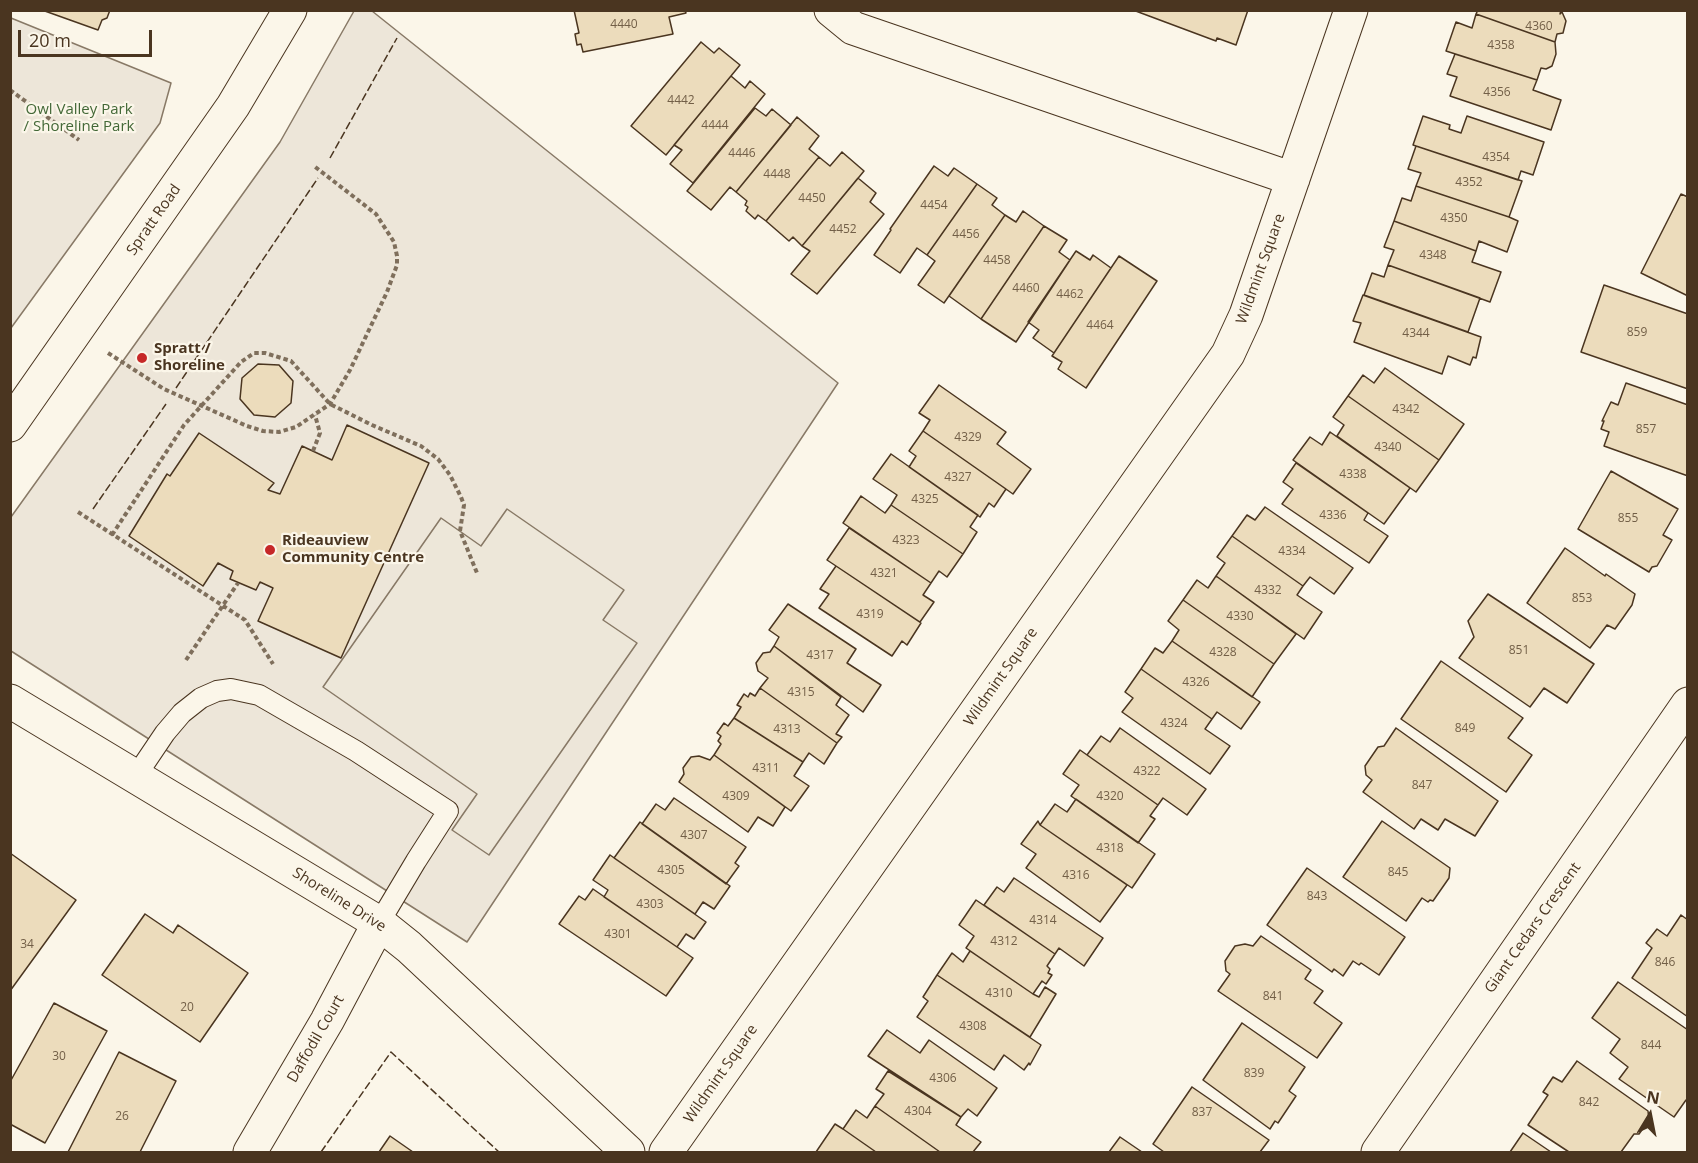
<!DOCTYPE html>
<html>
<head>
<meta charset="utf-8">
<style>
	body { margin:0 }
	#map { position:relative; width:1698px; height:1163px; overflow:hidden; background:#fbf6e9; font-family:"Open Sans",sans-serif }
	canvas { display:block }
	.frame { position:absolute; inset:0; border:12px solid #4a3520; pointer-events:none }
	.north { position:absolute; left:1620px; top:1085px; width:60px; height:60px; -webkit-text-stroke:4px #fbf6e9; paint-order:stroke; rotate:10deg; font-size:16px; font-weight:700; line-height:24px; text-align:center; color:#4a3520 }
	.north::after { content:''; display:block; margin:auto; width:21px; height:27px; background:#4a3520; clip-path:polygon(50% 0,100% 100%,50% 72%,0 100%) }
	.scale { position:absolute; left:18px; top:30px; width:134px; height:27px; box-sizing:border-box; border:3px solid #4a3520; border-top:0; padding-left:8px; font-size:18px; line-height:21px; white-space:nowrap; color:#4a3520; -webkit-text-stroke:4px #fbf6e9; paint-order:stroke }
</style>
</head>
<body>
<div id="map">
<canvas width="1698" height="1163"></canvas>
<div class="frame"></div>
<div class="north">N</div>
<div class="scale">20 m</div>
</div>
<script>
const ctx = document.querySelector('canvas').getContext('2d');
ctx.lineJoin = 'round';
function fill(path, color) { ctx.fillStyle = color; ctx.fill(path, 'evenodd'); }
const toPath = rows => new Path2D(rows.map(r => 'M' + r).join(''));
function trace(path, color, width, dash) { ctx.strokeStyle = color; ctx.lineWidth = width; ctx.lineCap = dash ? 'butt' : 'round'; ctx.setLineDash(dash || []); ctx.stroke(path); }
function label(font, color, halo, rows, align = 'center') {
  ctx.font = font + ' "Open Sans",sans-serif'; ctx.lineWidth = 4.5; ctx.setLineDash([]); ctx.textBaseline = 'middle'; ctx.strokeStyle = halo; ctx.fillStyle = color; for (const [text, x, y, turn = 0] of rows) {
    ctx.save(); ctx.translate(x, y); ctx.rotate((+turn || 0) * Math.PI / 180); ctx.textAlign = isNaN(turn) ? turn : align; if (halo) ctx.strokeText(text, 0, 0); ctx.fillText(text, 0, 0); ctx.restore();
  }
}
const green = toPath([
	[354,11,372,11,838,383,467,942,11,651,11,517,280,142,354,11],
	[11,18,171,83,160,123,11,328,11,18]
]);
fill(green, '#ede6d9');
trace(green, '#887966', 1.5);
const parking = toPath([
	[507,509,624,590,603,620,637,643,489,855,452,830,477,794,323,687,441,518,481,546,507,509]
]);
fill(parking, '#ede7d9');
trace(parking, '#887966', 1.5);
const building = toPath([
	[42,10,110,10,107,18,102,20,98,30,42,10],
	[574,10,685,10,686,13,669,17,673,34,583,52,581,44,577,45,575,34,579,33,574,10],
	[1133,10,1248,10,1236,45,1217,38,1216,41,1133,10],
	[1478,10,1561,10,1560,14,1562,12,1566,21,1563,33,1557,34,1555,42,1476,14,1478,10],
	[1476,14,1555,42,1556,54,1552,66,1546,69,1541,68,1537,80,1446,51,1456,22,1472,28,1476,14],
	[701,42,714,53,719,48,740,65,666,155,631,126,701,42],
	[1455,54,1537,80,1533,90,1561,100,1551,130,1450,96,1457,77,1447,74,1455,54],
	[731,76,745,88,750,81,765,94,693,183,670,164,682,150,674,145,731,76],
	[755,108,766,116,772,109,791,125,736,192,730,187,711,210,687,191,755,108],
	[1423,116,1450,125,1449,129,1461,133,1467,116,1544,142,1533,175,1521,171,1518,180,1413,145,1423,116],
	[797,117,819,136,809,149,819,157,766,221,758,215,755,219,746,211,748,207,745,205,747,201,736,192,797,117],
	[1416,146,1522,181,1509,217,1416,186,1421,173,1408,169,1416,146],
	[842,152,864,171,802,246,793,237,789,241,766,221,819,157,830,166,842,152],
	[934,166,948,176,954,168,977,184,927,255,917,248,900,273,874,255,891,230,890,229,934,166],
	[858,178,876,193,870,202,884,214,817,294,791,274,810,251,802,246,858,178],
	[977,184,997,198,992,205,1005,215,944,303,918,285,935,261,927,255,977,184],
	[1416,186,1509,217,1518,221,1507,252,1479,241,1476,251,1394,221,1402,198,1411,201,1416,186],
	[1681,194,1688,197,1688,296,1641,273,1681,194],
	[1023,211,1044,226,981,319,949,296,1005,215,1016,222,1023,211],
	[1394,221,1476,251,1472,262,1501,272,1490,302,1388,265,1394,250,1384,247,1394,221],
	[1044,226,1067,240,1059,252,1070,260,1016,342,981,319,1044,226],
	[1076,251,1090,260,1093,255,1111,268,1054,353,1033,338,1039,330,1028,322,1076,251],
	[1119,256,1157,281,1086,388,1058,369,1062,362,1052,356,1119,256],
	[1388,265,1480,298,1468,332,1364,295,1372,273,1384,277,1388,265],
	[1604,285,1688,314,1688,389,1581,352,1604,285],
	[1363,295,1481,337,1476,358,1473,357,1470,365,1448,356,1442,374,1354,342,1361,323,1353,321,1363,295],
	[258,364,279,365,293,381,291,403,275,417,254,415,240,399,242,378,258,364],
	[1385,368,1464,424,1439,460,1348,396,1363,375,1374,383,1385,368],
	[1626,383,1688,405,1688,476,1604,446,1609,432,1601,429,1604,421,1602,421,1611,402,1618,405,1626,383],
	[939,385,1006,432,997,444,1031,469,1013,494,923,431,930,420,919,413,939,385],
	[1348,396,1439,460,1416,492,1337,436,1344,425,1333,417,1348,396],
	[347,425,429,463,341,658,258,621,273,588,260,582,256,590,230,579,233,571,218,563,203,586,129,536,167,474,170,476,199,433,274,483,268,490,280,494,302,446,332,460,347,425],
	[923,431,1006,489,994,507,989,503,980,517,909,467,916,456,909,451,923,431],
	[1330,432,1410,488,1384,524,1293,460,1310,437,1322,445,1330,432],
	[891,454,978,515,970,527,977,532,963,554,891,505,897,495,873,479,891,454],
	[1296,463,1368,513,1364,520,1388,536,1369,563,1282,504,1293,489,1283,482,1296,463],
	[1611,471,1678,509,1663,535,1672,540,1657,566,1652,567,1649,572,1578,529,1611,471],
	[861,496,885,513,891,505,963,554,947,577,939,571,931,583,843,523,861,496],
	[1265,507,1353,568,1334,594,1310,577,1303,586,1232,536,1247,515,1255,520,1265,507],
	[849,528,931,583,923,595,934,602,920,622,827,560,849,528],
	[1232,536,1303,586,1297,595,1322,612,1304,639,1216,576,1225,563,1217,557,1232,536],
	[1565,548,1605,576,1606,574,1635,594,1632,605,1615,629,1607,625,1590,648,1527,603,1565,548],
	[836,566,921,623,907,645,902,641,892,656,819,608,829,594,820,589,836,566],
	[1216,576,1296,634,1274,664,1183,600,1197,580,1208,588,1216,576],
	[1488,594,1594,664,1567,703,1544,688,1530,707,1459,658,1474,637,1468,621,1488,594],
	[1183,600,1274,664,1252,697,1172,641,1179,630,1168,621,1183,600],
	[788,604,856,649,847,663,881,685,863,712,774,646,779,637,769,630,788,604],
	[1172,641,1260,702,1241,729,1217,712,1212,719,1141,669,1155,648,1163,653,1172,641],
	[774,646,841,697,836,705,849,715,836,734,842,737,837,743,760,688,768,678,758,671,756,663,763,653,770,652,774,646],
	[1441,661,1523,718,1508,738,1532,755,1506,792,1401,719,1441,661],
	[1141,669,1212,719,1205,729,1230,746,1210,774,1122,712,1133,698,1125,692,1141,669],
	[760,688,837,743,824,764,809,753,803,762,734,718,741,707,737,705,744,694,748,697,750,693,755,696,760,688],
	[734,718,803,762,794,776,809,786,791,811,714,755,721,744,718,741,721,736,717,733,724,723,728,726,734,718],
	[1120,728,1206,789,1187,815,1163,798,1158,805,1087,755,1101,736,1110,742,1120,728],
	[1396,728,1498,801,1475,836,1445,819,1438,830,1421,819,1414,829,1363,792,1372,780,1366,775,1365,766,1378,747,1384,746,1396,728],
	[1080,750,1158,805,1150,816,1155,819,1138,843,1071,796,1079,785,1063,774,1080,750],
	[714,755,785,807,773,826,758,817,748,832,679,782,684,774,683,768,691,757,699,756,710,760,714,755],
	[674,798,746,847,735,863,739,866,726,884,642,824,656,804,665,810,674,798],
	[1076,799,1155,854,1132,888,1040,825,1055,804,1067,812,1076,799],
	[1038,821,1040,825,1127,885,1100,922,1026,868,1036,854,1021,844,1038,821],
	[1382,821,1450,868,1449,878,1433,901,1430,900,1428,902,1422,898,1406,921,1343,877,1382,821],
	[640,822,730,886,714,909,703,902,695,914,614,858,640,822],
	[10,853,76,900,10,991,10,853],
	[610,855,706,922,694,939,686,934,677,947,604,897,608,890,593,880,610,855],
	[1307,868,1405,937,1379,975,1361,963,1359,965,1353,961,1343,976,1334,969,1332,972,1267,925,1307,868],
	[1014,878,1103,938,1084,966,1059,948,1055,954,984,905,997,887,1004,892,1014,878],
	[593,889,693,958,666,996,559,924,579,896,585,900,593,889],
	[976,900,1055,954,1047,966,1050,969,1048,973,1052,975,1046,984,1042,981,1033,994,966,948,974,936,959,925,976,900],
	[145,914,173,933,178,925,248,973,200,1042,102,975,145,914],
	[1681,915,1688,920,1688,1017,1632,978,1652,948,1646,943,1657,929,1667,936,1681,915],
	[1261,936,1311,970,1305,979,1323,991,1314,1003,1342,1023,1317,1058,1218,991,1230,974,1226,971,1225,961,1235,946,1245,944,1253,946,1261,936],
	[970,951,1033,994,1039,997,1045,987,1056,994,1030,1037,937,975,952,953,963,962,970,951],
	[937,975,1041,1045,1030,1065,1029,1063,1024,1070,1004,1055,994,1070,917,1017,928,1001,923,997,937,975],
	[1618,982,1688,1030,1688,1102,1686,1100,1674,1117,1619,1079,1628,1067,1610,1053,1620,1039,1592,1018,1618,982],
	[54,1003,107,1031,45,1143,10,1124,10,1082,54,1003],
	[1242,1023,1305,1067,1289,1091,1296,1096,1278,1123,1275,1121,1270,1129,1203,1080,1242,1023],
	[887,1030,920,1053,929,1040,997,1088,977,1116,968,1109,961,1117,868,1056,887,1030],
	[119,1052,176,1081,140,1152,68,1152,119,1052],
	[1577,1061,1648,1111,1649,1120,1639,1134,1634,1134,1621,1152,1569,1152,1528,1125,1548,1095,1543,1092,1553,1077,1562,1082,1577,1061],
	[888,1071,961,1117,956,1125,981,1142,973,1152,940,1152,875,1106,884,1094,876,1089,888,1071],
	[1192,1087,1269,1140,1260,1152,1164,1152,1153,1144,1192,1087],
	[875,1106,940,1152,876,1152,843,1129,856,1110,867,1118,875,1106],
	[835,1124,843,1129,876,1152,816,1152,835,1124],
	[1523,1133,1551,1152,1510,1152,1523,1133],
	[390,1136,413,1152,379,1152,390,1136],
	[1120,1137,1142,1152,1109,1152,1120,1137]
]);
fill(building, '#ecdcbc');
trace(building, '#4a3520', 1.5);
const lane = toPath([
	[136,776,165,733,182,713,201,698,217,691,231,689,259,695,356,751,448,811,416,861,379,923]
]);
const street = toPath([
	[831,10,853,28,1293,179],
	[250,1152,327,1021,379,923],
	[666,1152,1228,354,1246,315,1351,10],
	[1378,1152,1688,704]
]);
const secondary = toPath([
	[10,425,233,106,290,10],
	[10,701,379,923,409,947,628,1152]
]);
trace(lane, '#4a3520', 22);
trace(street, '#4a3520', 35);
trace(secondary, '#4a3520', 35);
trace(toPath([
	[10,90,79,140],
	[108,353,164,389,247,426,263,431,279,432,296,427,330,404,350,370,387,292,397,265,397,256,394,242,376,214,314,166],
	[313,451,320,433,315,415],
	[78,512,245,620,273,664],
	[112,535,184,425,241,362,254,353,265,353,291,361,330,404,372,425,421,446,438,459,450,475,461,497,464,505,460,531,477,573],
	[186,660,238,583]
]), '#7f6f5c', 4, [4.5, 3]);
trace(lane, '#fbf6e9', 20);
trace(street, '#fbf6e9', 33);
trace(secondary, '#fbf6e9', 33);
trace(toPath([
	[330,158,397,38],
	[176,388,318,178],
	[93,509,166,404],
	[321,1152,391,1052,499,1152]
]), '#4a3520', 1.5, [8, 3]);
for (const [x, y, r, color] of [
	[142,358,6,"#c62828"],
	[270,550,6,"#c62828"]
]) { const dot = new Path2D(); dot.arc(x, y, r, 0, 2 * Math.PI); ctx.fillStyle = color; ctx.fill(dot); trace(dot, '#fbf6e9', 2); }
label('12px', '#725f47', null, [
	["4440",624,25],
	["4360",1539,27],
	["4358",1501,46],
	["4356",1497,93],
	["4442",681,101],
	["4444",715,126],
	["4446",742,154],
	["4354",1496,158],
	["4448",777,175],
	["4352",1469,183],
	["4450",812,199],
	["4454",934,206],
	["4350",1454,219],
	["4452",843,230],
	["4456",966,235],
	["4348",1433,256],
	["4458",997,261],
	["4460",1026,289],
	["4462",1070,295],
	["4464",1100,326],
	["859",1637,333],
	["4344",1416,334],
	["4342",1406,410],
	["857",1646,430],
	["4329",968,438],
	["4340",1388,448],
	["4338",1353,475],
	["4327",958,478],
	["4325",925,500],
	["4336",1333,516],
	["855",1628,519],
	["4323",906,541],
	["4334",1292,552],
	["4321",884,574],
	["4332",1268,591],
	["853",1582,599],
	["4319",870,615],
	["4330",1240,617],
	["851",1519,651],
	["4328",1223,653],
	["4317",820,656],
	["4326",1196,683],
	["4315",801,693],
	["4324",1174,724],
	["849",1465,729],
	["4313",787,730],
	["4311",766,769],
	["4322",1147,772],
	["847",1422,786],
	["4309",736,797],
	["4320",1110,797],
	["4307",694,836],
	["4318",1110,849],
	["4305",671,871],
	["845",1398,873],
	["4316",1076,876],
	["843",1317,897],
	["4303",650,905],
	["4314",1043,921],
	["4301",618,935],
	["4312",1004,942],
	["34",27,945],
	["846",1665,963],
	["4310",999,994],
	["841",1273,997],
	["20",187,1008],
	["4308",973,1027],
	["844",1651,1046],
	["30",59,1057],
	["839",1254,1074],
	["4306",943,1079],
	["842",1589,1103],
	["4304",918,1112],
	["837",1202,1113],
	["26",122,1117]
]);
label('15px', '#436837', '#fbf6e9', [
	["Owl Valley Park",79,110],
	["/ Shoreline Park",79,127]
]);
label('15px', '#4a3520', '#fbf6e9', [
	["Spratt Road",154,220,-55],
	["Wildmint Square",1261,269,-70],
	["Wildmint Square",1001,677,-55],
	["Shoreline Drive",339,900,32],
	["Giant Cedars Crescent",1533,928,-55],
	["Daffodil Court",316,1039,-60],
	["Wildmint Square",721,1074,-55]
]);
label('bold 15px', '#4a3520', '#fbf6e9', [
	["Spratt /",154,349],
	["Shoreline",154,366],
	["Rideauview",282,541],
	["Community Centre",282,558]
], 'left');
</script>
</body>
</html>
